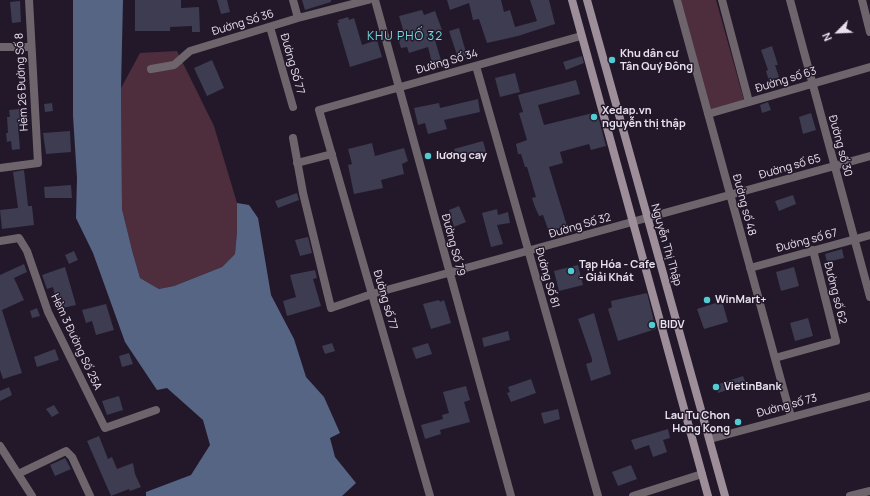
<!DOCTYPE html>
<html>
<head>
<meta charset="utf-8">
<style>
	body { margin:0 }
	#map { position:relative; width:870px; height:496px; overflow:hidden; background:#22182a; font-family:Manrope,sans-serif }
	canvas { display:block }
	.north { position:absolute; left:818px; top:12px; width:40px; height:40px; -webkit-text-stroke:3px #22182a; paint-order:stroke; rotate:246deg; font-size:11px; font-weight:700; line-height:16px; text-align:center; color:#e8e1ed }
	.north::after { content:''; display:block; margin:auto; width:14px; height:18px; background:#e8e1ed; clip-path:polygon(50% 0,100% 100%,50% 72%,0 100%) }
</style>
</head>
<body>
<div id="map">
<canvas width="870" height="496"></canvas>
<div class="north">N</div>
</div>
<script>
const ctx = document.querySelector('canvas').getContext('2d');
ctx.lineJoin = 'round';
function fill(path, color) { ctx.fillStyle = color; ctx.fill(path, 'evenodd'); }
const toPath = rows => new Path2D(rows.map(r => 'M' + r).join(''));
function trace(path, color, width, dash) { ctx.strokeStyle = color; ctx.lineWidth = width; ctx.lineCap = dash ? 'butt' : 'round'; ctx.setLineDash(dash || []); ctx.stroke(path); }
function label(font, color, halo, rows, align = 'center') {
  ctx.font = font + ' Manrope,sans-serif'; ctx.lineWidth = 3; ctx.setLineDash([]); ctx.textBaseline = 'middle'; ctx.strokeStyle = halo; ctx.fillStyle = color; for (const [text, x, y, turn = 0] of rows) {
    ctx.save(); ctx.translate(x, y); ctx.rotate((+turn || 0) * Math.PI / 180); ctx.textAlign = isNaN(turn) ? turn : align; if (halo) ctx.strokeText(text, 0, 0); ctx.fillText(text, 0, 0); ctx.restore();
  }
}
fill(toPath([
	[681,0,716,0,744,100,710,110],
	[177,51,214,126,237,203,237,232,235,254,222,267,174,286,159,289,140,278,131,246,122,209,121,88,140,53]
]), '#4e2d3c');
fill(toPath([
	[73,0,123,0,121,88,122,209,132,250,140,278,159,289,174,286,222,267,235,254,237,232,237,203,249,205,258,218,271,295,294,339,306,377,324,397,340,433,330,438,335,457,356,483,342,496,146,496,146,492,191,475,210,445,203,420,167,388,157,390,125,342,93,253,76,218,77,178,73,116]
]), '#576585');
fill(toPath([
	[135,0,181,0,181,8,199,7,200,32,192,32,192,26,170,27,170,31,135,31],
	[217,0,227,0,230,12,221,14],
	[302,0,331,0,331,2,305,10],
	[447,0,501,0,504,12,510,10,515,27,537,21,530,0,549,0,555,24,518,36,487,43,479,19,473,20,469,3,450,10],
	[20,1,21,22,12,23,10,2],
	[422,10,424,15,435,11,442,30,433,33,442,64,433,67,428,47,409,53,407,47,401,48,397,35,404,33,399,16],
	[348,17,349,20,354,18,362,45,377,40,382,57,350,67,337,23,339,23,338,20],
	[459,28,467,56,458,58,449,31],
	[772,46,778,65,775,65,779,77,769,81,766,71,768,70,761,50],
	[582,56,584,63,566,70,563,62],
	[212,60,224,88,207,96,194,68],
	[515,73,520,92,500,97,495,78],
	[576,80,580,94,538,105,544,125,597,112,606,146,591,150,589,144,560,152,563,163,549,167,567,226,549,232,543,215,539,216,535,207,532,198,536,197,527,167,525,167,521,154,518,154,516,144,527,140,519,113,523,112,518,95],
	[478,99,480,112,444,120,447,129,428,134,425,123,418,125,414,108,439,103,440,108],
	[768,102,771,110,762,113,760,105],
	[52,103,53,111,45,112,44,104],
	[27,108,28,124,18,125,20,149,12,150,11,141,7,142,6,133,8,133,7,117,10,117,9,110],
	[811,113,816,130,803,134,799,117],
	[70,131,71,152,46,154,43,133],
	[483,141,486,152,457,160,454,149],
	[372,143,375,156,404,148,408,161,402,164,404,174,381,180,383,188,354,194,348,165,352,164,348,149],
	[24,170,28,206,32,206,34,225,2,229,0,210,18,208,13,172],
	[71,185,72,198,45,198,44,187],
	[297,193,299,200,278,208,275,201],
	[793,195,796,204,779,211,775,201],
	[459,206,466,222,454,227,449,210],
	[497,209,498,215,508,212,510,223,497,225,503,244,491,247,482,213],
	[308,237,312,253,300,256,295,240],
	[842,249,844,258,827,262,825,254],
	[74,251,78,260,69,264,65,255],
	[24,264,27,272,14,278,24,300,2,310,22,373,3,379,0,370,0,275],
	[578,265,583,285,559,291,554,271],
	[65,267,76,305,58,309,53,287,47,289,42,275],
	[794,267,799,286,781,291,776,272],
	[315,270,317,278,313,279,321,306,287,316,283,301,296,297,290,275],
	[647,293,656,329,618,341,608,309,612,307,611,301],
	[439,300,440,302,444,300,451,323,431,329,423,304],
	[722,301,728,322,704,329,697,309],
	[106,304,114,330,96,335,92,321,86,323,82,310],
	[37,308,40,316,32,318,30,311],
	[594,313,611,374,591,381,586,364,592,362,592,359,578,319],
	[808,318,813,336,795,341,790,323],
	[508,331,510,340,484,347,482,338],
	[332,343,335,351,325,354,322,346],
	[428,343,432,354,416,359,412,348],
	[55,349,59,360,37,367,34,357],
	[129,353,133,364,122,367,119,356],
	[743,376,746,384,718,393,716,385],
	[531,379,536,393,511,402,507,393,510,392,508,387],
	[466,386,470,400,464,402,470,422,440,430,441,434,425,439,421,425,443,419,442,415,449,413,443,392],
	[9,387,12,395,0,401,0,391],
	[119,396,123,410,107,415,102,401],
	[54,405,59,413,52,417,46,409],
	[558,409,560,419,544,424,541,413],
	[668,429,670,438,663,440,667,452,653,457,649,445,635,450,631,440],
	[99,436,108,459,112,457,117,469,133,463,135,474,141,487,130,491,129,489,111,496,87,441],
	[65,458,71,469,55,476,50,465],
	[631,465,637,479,618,486,612,472]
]), '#3d3c51');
trace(toPath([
	[293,0,298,18],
	[375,0,511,496],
	[677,0,791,417],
	[722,0,749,102],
	[790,0,870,297],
	[862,0,870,32],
	[270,27,293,107],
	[0,47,31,47],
	[476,66,598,496],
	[151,69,174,65,190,51,298,18,368,0],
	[708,114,870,67],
	[293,138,303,193,331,308,372,294,870,156],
	[297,163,332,154],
	[0,168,38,163,29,0],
	[0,241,19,238,27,251,48,312,105,428,156,410],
	[750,268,870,235],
	[775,358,836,341,813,250],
	[710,439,870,396],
	[0,446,32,496],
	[18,474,66,451,72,457,90,496],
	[430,496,319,110,581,36],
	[633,496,702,474],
	[850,496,870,491]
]), '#6e656c', 8);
trace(toPath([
	[572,0,708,496],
	[587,0,725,496]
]), '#9d8e9a', 8);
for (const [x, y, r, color] of [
	[612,60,4,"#51ccd3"],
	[594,117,4,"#51ccd3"],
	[428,156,4,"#51ccd3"],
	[571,271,4,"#51ccd3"],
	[707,300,4,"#51ccd3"],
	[652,325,4,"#51ccd3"],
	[716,387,4,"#51ccd3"],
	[738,422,4,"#51ccd3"]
]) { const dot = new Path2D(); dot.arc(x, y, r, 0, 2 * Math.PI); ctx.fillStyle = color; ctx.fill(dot); trace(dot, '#22182a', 1.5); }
label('11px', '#e8e1ed', '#22182a', [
	["Đường Số 36",243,23,-17],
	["Đường Số 34",447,62,-16],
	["Đường Số 77",292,64,74],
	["Đường số 63",786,80,-17],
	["Hẻm 26 Đường Số 8",22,82,-93],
	["Đường số 30",840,146,75],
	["Đường số 65",790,167,-16],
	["Đường số 48",744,205,75],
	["Đường Số 32",580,226,-16],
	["Đường số 67",807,241,-15],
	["Đường Số 79",453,245,75],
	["Nguyễn Thị Thập",666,245,74],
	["Đường Số 81",547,278,74],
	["Đường số 62",835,293,76],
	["Đường số 77",385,300,74],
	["Hẻm 3 Đường Số 25A",76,342,65],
	["Đường số 73",787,406,-15]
]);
label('bold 11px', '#e8e1ed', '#22182a', [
	["Khu dân cư",620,54],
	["Tân Quý Đông",620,67],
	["Xedap.vn",602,111],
	["nguyễn thị thập",602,124],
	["lương cay",436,156],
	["Tạp Hóa - Cafe",579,265],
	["- Giải Khát",579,278],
	["WinMart+",715,300],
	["BIDV",660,325],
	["VietinBank",724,387],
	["Lau Tu Chon",730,416,"right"],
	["Hong Kong",730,429,"right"]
], 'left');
ctx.letterSpacing = '1px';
label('12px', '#71dee3', '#22182a', [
	["KHU PHỐ 32",405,37]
]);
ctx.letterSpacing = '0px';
</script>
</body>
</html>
